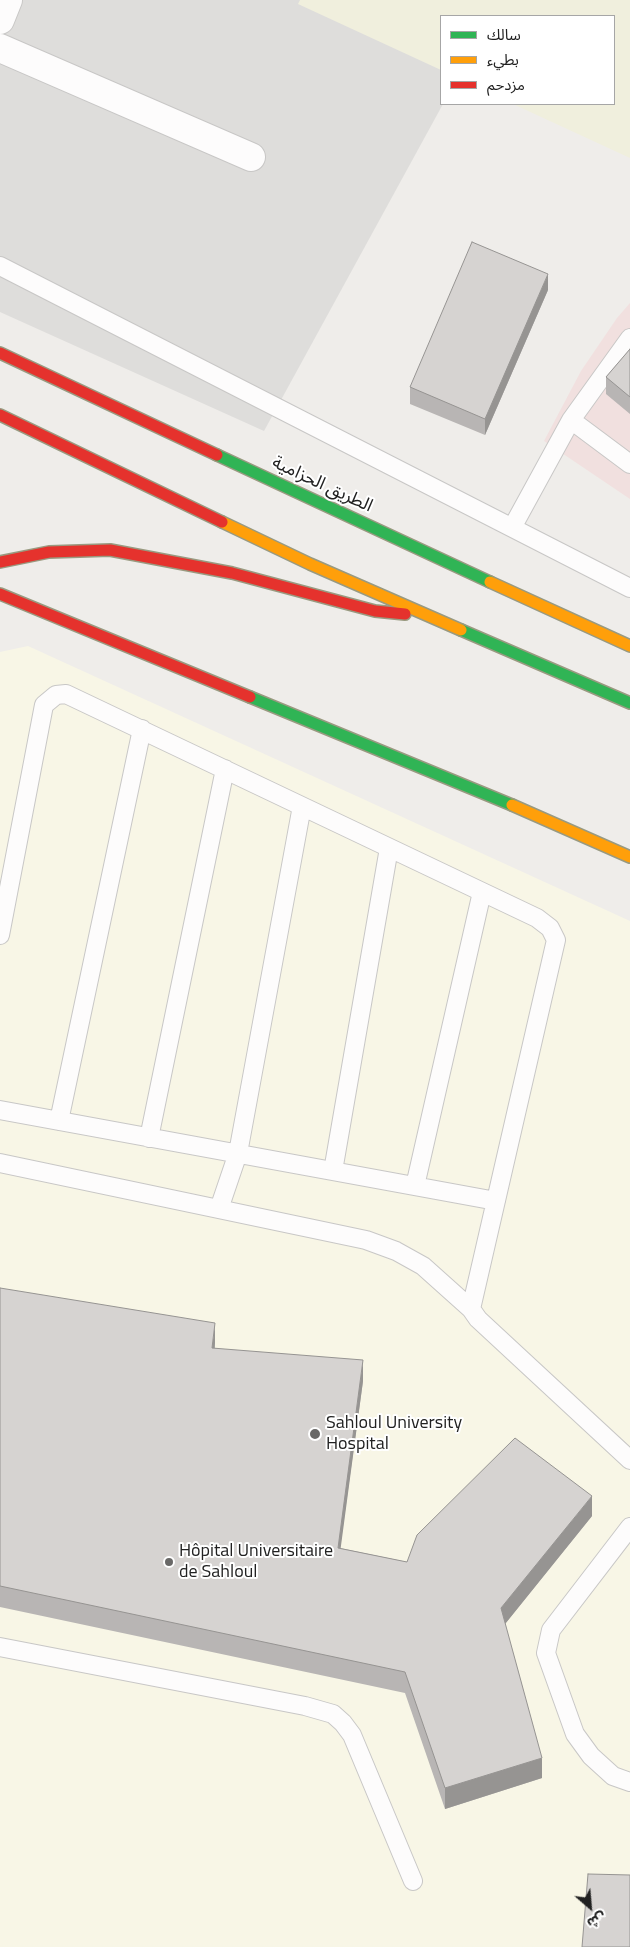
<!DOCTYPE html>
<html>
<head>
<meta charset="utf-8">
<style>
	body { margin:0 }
	#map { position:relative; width:630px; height:1947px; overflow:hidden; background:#efedea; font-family:"Titillium Web","Noto Sans Arabic",sans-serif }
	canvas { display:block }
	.legend { position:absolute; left:440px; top:15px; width:175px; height:90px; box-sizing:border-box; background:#fff; border:1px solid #a6a6a6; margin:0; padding:6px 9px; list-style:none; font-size:15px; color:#212121 }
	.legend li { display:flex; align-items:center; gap:10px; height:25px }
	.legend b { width:25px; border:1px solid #a6a6a6 }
	.north { position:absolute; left:565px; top:1882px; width:50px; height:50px; -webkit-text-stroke:4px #fff; paint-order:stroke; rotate:153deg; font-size:14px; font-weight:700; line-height:20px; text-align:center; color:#212121 }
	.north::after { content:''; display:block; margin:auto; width:18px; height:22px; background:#212121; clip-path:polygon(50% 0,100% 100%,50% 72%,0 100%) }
</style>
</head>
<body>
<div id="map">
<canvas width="630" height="1947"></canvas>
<ul class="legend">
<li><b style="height:6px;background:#30b455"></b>سالك</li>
<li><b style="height:6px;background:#ff9f0a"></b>بطيء</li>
<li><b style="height:6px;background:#e5322d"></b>مزدحم</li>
</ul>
<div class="north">ش</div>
</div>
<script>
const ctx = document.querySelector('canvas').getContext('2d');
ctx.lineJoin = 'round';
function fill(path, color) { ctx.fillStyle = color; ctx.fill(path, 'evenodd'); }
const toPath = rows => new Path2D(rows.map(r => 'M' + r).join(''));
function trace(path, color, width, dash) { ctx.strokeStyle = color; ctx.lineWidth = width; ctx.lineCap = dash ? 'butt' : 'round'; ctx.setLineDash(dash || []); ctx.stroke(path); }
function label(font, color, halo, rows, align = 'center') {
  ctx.font = font + ' "Titillium Web","Noto Sans Arabic",sans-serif'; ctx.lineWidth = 4; ctx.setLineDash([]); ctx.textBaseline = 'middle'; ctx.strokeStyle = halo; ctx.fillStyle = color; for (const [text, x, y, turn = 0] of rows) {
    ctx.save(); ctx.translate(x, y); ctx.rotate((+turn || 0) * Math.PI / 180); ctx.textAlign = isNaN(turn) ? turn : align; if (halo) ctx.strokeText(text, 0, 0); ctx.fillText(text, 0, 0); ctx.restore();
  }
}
fill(toPath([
	[0,0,389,0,441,34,443,104,264,431,0,312]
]), '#dedddb');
fill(toPath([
	[630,303,630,499,544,441,581,371,617,318]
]), '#f1e0df');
fill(toPath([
	[28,646,630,921,630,1947,0,1947,0,652]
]), '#f8f6e6');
fill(toPath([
	[300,0,630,0,630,158,513,104,614,104,614,16,441,16,441,70,298,4]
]), '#f0efdd');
const lane = toPath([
	[0,266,630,588],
	[571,420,630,464],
	[513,526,571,420,630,338],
	[0,935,44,705,56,695,66,694,537,918,550,928,556,940,471,1309],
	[0,1110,496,1201],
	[59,1121,142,729],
	[149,1138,225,769],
	[0,1163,366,1240,396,1251,423,1266,471,1309,478,1319,630,1460],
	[333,1171,389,848],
	[415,1186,482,892],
	[219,1209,238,1153,302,806],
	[630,1527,551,1630,546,1653,575,1734,591,1756,613,1776,630,1782],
	[0,1647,305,1706,333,1714,343,1723,352,1735,413,1881]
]);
const street = toPath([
	[0,20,8,0],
	[0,48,251,157]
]);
const fast = toPath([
	[217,455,490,582],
	[461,630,630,703],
	[250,697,512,805]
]);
const slow = toPath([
	[222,522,310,564,461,630],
	[490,582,630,646],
	[512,805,630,857]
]);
const jam = toPath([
	[0,353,217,455],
	[0,415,222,522],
	[0,562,49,552,110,550,232,573,375,611,405,614],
	[0,594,250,697]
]);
trace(lane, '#c8c7c6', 20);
trace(street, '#c8c7c6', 30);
trace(fast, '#999a80', 14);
trace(slow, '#999a80', 14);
trace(jam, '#999a80', 14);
trace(lane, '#fdfcfc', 18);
trace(street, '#fdfcfc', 28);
trace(fast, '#30b455', 11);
trace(slow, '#ff9f0a', 11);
trace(jam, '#e5322d', 11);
fill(toPath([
	[548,290,485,435,410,404,410,387],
	[630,349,630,414,606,394,606,377],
	[0,1288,215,1343,215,1348,363,1381,340,1548,407,1562,592,1516,505,1624,542,1778,445,1809,405,1693,0,1607]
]), '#b8b5b4');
fill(toPath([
	[548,274,548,290,485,435,485,419],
	[215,1323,215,1343,212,1368,212,1348],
	[363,1360,363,1381,338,1568,338,1548],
	[592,1496,592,1516,501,1629,501,1608],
	[542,1758,542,1778,445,1809,445,1788]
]), '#969492');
const building = toPath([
	[472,242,548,274,485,419,410,387,472,242],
	[630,349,630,397,606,377,630,349],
	[0,1288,215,1323,212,1348,363,1360,338,1548,407,1562,417,1535,515,1438,592,1496,501,1608,542,1758,445,1788,405,1672,0,1586,0,1288],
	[588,1874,630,1875,630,1947,582,1947,588,1874]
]);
fill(building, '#d6d3d1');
trace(building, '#969492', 1);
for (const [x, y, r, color] of [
	[315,1434,6,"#696867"],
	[169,1562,5,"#696867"]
]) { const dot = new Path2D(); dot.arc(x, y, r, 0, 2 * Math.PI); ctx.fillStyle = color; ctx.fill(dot); trace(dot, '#fff', 2); }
label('18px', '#212121', '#fff', [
	["الطريق الحزامية",322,485,25]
]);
label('18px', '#212121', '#fff', [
	["Sahloul University",326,1424],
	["Hospital",326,1445],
	["Hôpital Universitaire",179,1552],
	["de Sahloul",179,1573]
], 'left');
</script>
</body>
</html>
